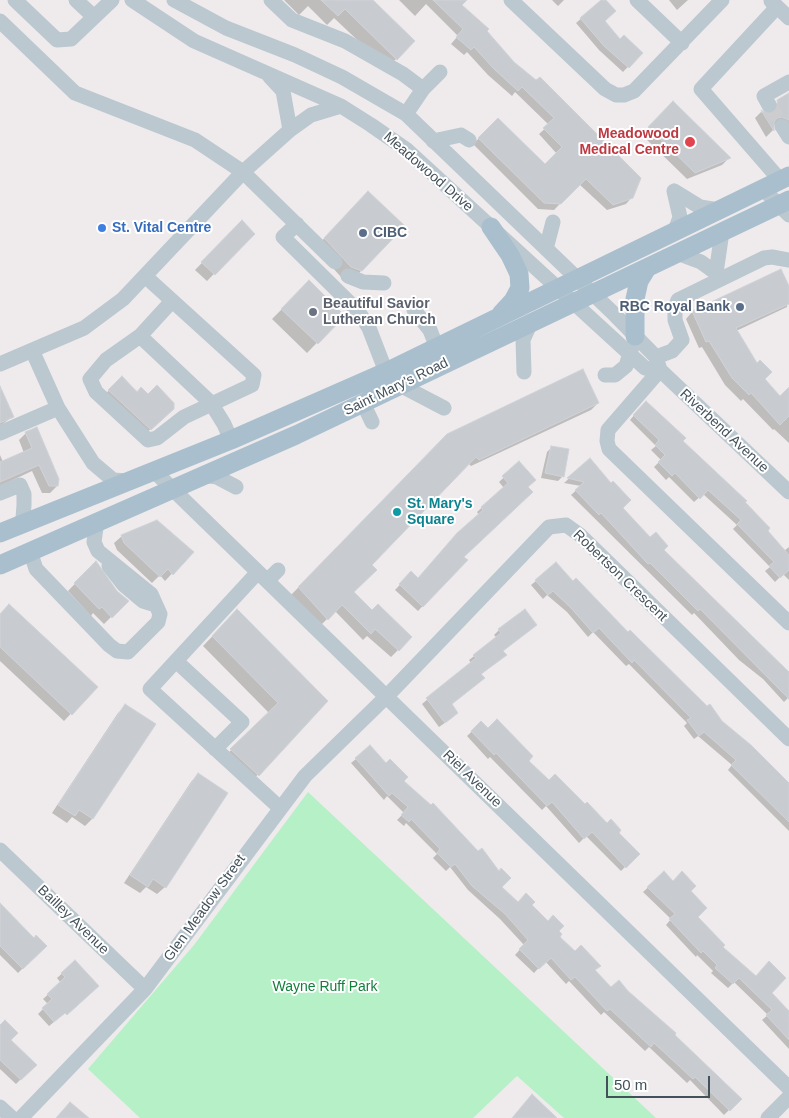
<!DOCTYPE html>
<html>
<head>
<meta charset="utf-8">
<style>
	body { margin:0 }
	#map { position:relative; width:789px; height:1118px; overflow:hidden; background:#efebec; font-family:Helvetica,sans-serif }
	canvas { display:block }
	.scale { position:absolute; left:606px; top:1076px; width:104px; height:22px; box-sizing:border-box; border:2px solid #43515a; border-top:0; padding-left:6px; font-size:15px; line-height:18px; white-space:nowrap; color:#43515a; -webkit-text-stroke:4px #fff; paint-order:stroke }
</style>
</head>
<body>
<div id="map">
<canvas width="789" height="1118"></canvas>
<div class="scale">50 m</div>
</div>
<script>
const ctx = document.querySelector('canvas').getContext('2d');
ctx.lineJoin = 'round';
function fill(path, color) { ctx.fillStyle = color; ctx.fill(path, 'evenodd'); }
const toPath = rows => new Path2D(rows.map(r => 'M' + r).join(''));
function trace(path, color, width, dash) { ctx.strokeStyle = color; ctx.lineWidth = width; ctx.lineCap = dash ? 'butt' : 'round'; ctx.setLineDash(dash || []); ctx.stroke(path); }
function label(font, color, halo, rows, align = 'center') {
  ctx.font = font + ' Helvetica,sans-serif'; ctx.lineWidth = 4; ctx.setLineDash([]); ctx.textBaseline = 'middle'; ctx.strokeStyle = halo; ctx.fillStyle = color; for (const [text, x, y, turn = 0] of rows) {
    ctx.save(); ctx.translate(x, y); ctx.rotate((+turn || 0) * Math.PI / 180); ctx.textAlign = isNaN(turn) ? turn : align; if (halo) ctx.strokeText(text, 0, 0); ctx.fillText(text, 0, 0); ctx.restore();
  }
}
fill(toPath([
	[308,792,656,1118,564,1118,517,1076,473,1118,140,1118,88,1069,194,945]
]), '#b6f0c6');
fill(toPath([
	[284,0,371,0,414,41,387,68,334,18,327,25,308,6,299,15],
	[399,0,458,0,460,5,486,31,632,197,626,204,607,210,579,184,554,210,538,209,473,144,498,120,544,166,557,154,539,134,549,125,515,92,512,96,488,75,467,52,464,55,451,44,458,36,426,4,415,16],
	[552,0,564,0,558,6],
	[603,0,605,0,603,22,620,41,641,53,623,72,599,50,576,23],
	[669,0,688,0,677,10],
	[789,94,789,123,772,125,773,130,766,137,755,118,761,112,768,116,772,114,770,109],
	[673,103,729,158,722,165,687,179,642,135],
	[358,203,361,271,351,281,341,277,315,248],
	[242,222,253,234,207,281,195,270],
	[309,282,343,316,307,353,272,319],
	[789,289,787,307,736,331,763,379,780,397,789,399,789,443,774,429,773,430,743,399,741,401,725,385,702,347,699,348,686,319,692,312],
	[122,378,165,416,143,436,101,398],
	[598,403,591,410,471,466,468,463,370,565,353,592,398,650,391,657,367,636,363,640,335,611,320,626,291,595,449,434],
	[0,407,12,417,0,426],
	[641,407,681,441,744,502,784,551,789,547,789,580,783,574,775,582,765,571,770,567,733,529,737,525,703,494,694,502,669,477,666,480,654,467,661,460,651,450,656,446,630,420],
	[26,433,57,486,50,493,42,493,32,471,0,486,0,455,3,462,24,453,19,440],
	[552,447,562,477,558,481,541,478,547,452],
	[590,460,621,508,789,674,789,700,788,698,784,702,763,679,739,660,694,613,692,615,571,495,581,486,564,483],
	[519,463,534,480,462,557,466,560,418,611,395,590,411,573,418,579,479,515,477,512,504,488,499,482],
	[122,536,192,552,165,581,160,575,152,583,117,550,114,543],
	[95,563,116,592,127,601,104,624,93,613,91,616,68,591],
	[536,581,573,583,789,785,789,831,728,770,732,765,698,736,694,739,684,726,687,723,629,664,626,666,593,632,588,637,567,612,547,595,543,599,531,585],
	[0,615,96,687,64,721,0,661],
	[228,620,326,702,248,785,221,760,269,713,203,646],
	[530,629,502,651,500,660,480,675,451,705,452,718,439,727,422,704,471,663,469,660,497,638,494,635,499,630],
	[126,706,154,725,92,819,85,826,72,817,67,823,52,813,118,713],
	[481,723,549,782,555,776,638,854,621,871,586,836,579,843,546,806,542,810,490,757,488,759,467,736],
	[356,759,402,781,500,887,518,903,530,905,558,931,559,937,611,989,627,992,740,1099,724,1115,690,1080,687,1083,649,1047,645,1051,604,1012,601,1015,569,981,566,984,545,961,534,973,515,955,524,945,500,919,468,890,450,867,446,871,433,858,437,854,406,823,404,826,397,820,404,813,387,796,384,800,351,763],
	[198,774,165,887,157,894,146,887,140,893,124,883,191,782],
	[664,873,673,882,689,892,696,917,721,947,789,1013,789,1049,762,1020,768,1015,734,982,728,988,711,973,713,971,697,955,696,957,666,925,671,919,643,892],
	[0,905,34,939,45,946,18,973,0,955],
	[75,962,93,991,49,1026,38,1014,48,1004,43,999,61,983,57,978],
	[0,1027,9,1040,35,1065,16,1084,0,1069]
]), '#0003');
const building = toPath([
	[321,0,373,0,415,41,397,60,345,9,338,16,321,0],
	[433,0,467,0,462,5,489,29,487,31,514,62,536,80,540,77,641,178,633,198,613,205,586,179,561,204,544,203,478,138,498,118,545,164,562,147,543,128,554,118,522,87,518,91,494,69,474,47,471,50,456,37,463,29,433,0],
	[601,0,606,0,616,11,605,21,620,39,624,35,643,53,629,68,604,46,580,18,601,0],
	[789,93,789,120,782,117,777,118,774,122,774,131,761,110,768,114,774,113,778,106,777,100,789,93],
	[673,101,731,158,695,173,648,127,673,101],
	[368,191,405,226,362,271,351,267,324,238,368,191],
	[242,220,255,234,215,275,201,262,242,220],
	[781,269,789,286,789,304,736,328,757,363,760,360,772,372,765,379,780,396,789,387,789,416,780,425,751,393,749,395,732,378,709,341,706,342,692,311,781,269],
	[309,280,345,316,318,344,281,309,309,280],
	[583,369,599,403,479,460,476,457,372,565,377,570,354,592,372,610,378,604,412,637,399,651,375,629,371,634,342,605,328,620,298,587,447,434,583,369],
	[122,376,137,392,141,387,148,394,157,385,174,403,174,409,151,430,108,390,122,376],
	[0,386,14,417,0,423,0,386],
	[646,401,686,438,683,441,747,501,745,502,770,528,768,531,789,555,789,570,780,578,769,566,774,562,737,524,741,520,708,490,700,499,675,473,672,476,658,462,665,455,655,445,659,440,633,415,646,401],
	[37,427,59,479,58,486,49,486,39,465,0,482,0,462,32,448,25,432,37,427],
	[551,446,569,449,564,477,545,473,551,446],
	[590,458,611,483,613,481,631,500,623,508,650,537,656,532,668,546,664,550,789,672,789,699,700,609,698,611,650,563,648,564,601,513,599,515,575,490,584,482,567,478,590,458],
	[519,461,536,480,528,487,533,492,464,557,468,560,423,607,399,584,411,571,418,578,457,533,483,510,481,507,508,483,502,476,519,461],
	[157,520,194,552,173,575,168,569,160,577,124,543,121,535,157,520],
	[96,561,117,591,129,601,112,618,102,607,99,609,74,583,96,561],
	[556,562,573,581,576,578,628,632,630,630,707,706,710,704,722,721,751,745,789,783,789,822,731,765,736,760,704,732,699,736,687,720,691,718,634,660,632,663,599,628,593,633,571,608,553,591,548,595,535,580,556,562],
	[9,604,98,687,72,715,0,647,0,614,9,604],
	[237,609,328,701,259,776,230,749,278,703,212,636,237,609],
	[525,609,537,625,503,651,507,655,481,674,485,678,452,704,458,713,445,723,426,698,476,658,473,655,501,633,498,629,525,609],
	[125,704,156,724,93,819,79,810,75,816,58,805,125,704],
	[497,719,533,756,529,761,549,780,555,774,585,804,587,802,607,823,611,819,621,830,619,833,640,854,626,868,592,832,584,839,552,802,547,806,496,753,494,755,471,731,481,721,488,728,497,719],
	[370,745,386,763,390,759,408,777,404,781,431,805,433,803,478,851,482,848,499,871,501,868,511,878,502,887,518,902,526,893,535,902,532,905,548,921,553,915,564,926,559,931,562,934,560,937,575,951,581,945,601,966,595,970,611,987,619,980,628,991,676,1033,675,1035,742,1099,730,1111,695,1077,693,1079,654,1043,651,1047,610,1009,607,1011,575,977,571,980,551,958,539,969,519,949,528,940,505,914,472,886,455,864,451,867,437,853,440,849,411,819,409,822,401,815,408,807,392,793,389,796,355,758,370,745],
	[198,773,228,793,166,888,153,879,148,887,130,875,198,773],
	[664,871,673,881,682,871,696,886,691,891,707,908,698,917,725,945,723,947,756,976,769,961,786,978,772,993,789,1011,789,1040,766,1015,772,1010,739,978,733,984,715,968,717,965,703,951,701,953,669,919,675,914,647,887,664,871],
	[0,903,34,938,36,935,47,946,23,969,0,946,0,903],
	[75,960,99,986,67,1015,65,1013,54,1022,42,1008,52,999,47,994,65,977,61,973,75,960],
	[5,1020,18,1033,11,1040,37,1065,21,1080,0,1060,0,1025,5,1020],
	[532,1094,557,1118,512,1118,532,1094],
	[70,1102,89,1118,56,1118,70,1102]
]);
fill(building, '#c8ccd1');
trace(building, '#cfd3d8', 1);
trace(toPath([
	[769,105,782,126]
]), '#cdcccf', 15, [15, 8]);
trace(toPath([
	[15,0,57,40,71,39,112,0],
	[76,0,94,17],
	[132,0,194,41,341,106,371,125,407,150,645,368,660,370],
	[174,0,226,28,295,55,342,77,406,114,612,312,656,357,660,370,789,492],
	[271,0,292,20,345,41,403,74,423,89],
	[511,0,605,89,616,95,624,95,634,91,722,0],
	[637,0,682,43],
	[771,1,789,18],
	[777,7,701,89,780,180],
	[0,21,75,93,195,140,243,172,123,299,84,328,0,364],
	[270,77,283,91,290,130],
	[769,105,764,96,789,82],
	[406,114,423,89,440,72],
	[782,126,789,137],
	[433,141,461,135,469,140],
	[763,189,789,215],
	[674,191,700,207,719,210],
	[674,191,680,217,675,231],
	[297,224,283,237,358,311,369,328,386,372],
	[546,249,553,222],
	[677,253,701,262,716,273,719,280],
	[335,262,243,172,290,130,311,115,341,106],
	[716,273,722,232],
	[348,276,363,282,384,283],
	[172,301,140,336,211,403,224,424,231,440],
	[414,310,430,330,437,348],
	[140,336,106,360,90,379,96,392,148,440,157,438,184,417,252,385,254,375,145,276],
	[32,350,58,408,93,463,113,480,129,481],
	[656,357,672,351,682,340,675,320,675,308,678,300,764,258,772,257,789,260],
	[660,370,608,430,607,441,609,449,789,623],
	[524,372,523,340,531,322],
	[605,375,615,375,626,366,632,347],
	[400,385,444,408],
	[363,403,372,422],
	[0,433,58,408],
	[154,471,789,1088],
	[202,475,217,477,236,487],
	[0,493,20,485,24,494,24,505,23,518,20,525],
	[30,551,36,569,109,645,117,651,128,652,158,622,160,614,151,594,98,551,94,542,97,521],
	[109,566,124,585,143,601,156,605],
	[258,572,150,689,280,808],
	[267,581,278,570],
	[176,661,242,722,215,749],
	[0,850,145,989],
	[0,1107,12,1118],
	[21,1118,145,989,305,776,387,696,549,527,566,525,580,535,789,739],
	[768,1118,789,1097]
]), '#bbc8cf', 15);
trace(toPath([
	[491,227,510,255,519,274,520,288,513,301,501,314],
	[635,336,635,299,639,281,647,268],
	[0,533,231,440,386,372,789,176],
	[0,565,296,435,789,200]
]), '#a9bfcd', 19);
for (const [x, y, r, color] of [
	[690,142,6,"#e0444e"],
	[102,228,5,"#3f7fe0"],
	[363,233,5,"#5c6f8a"],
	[740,307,5,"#5c6f8a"],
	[313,312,5,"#6b7280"],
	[397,512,5,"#0f9aa8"]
]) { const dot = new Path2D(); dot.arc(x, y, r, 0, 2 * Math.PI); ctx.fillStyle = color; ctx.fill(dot); trace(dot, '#fff', 2); }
label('bold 14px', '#be3a42', '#fff', [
	["Meadowood",679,134],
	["Medical Centre",679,150]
], 'right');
label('14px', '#43515a', '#fff', [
	["Meadowood Drive",428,172,41],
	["Saint Mary's Road",396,387,-26],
	["Riverbend Avenue",724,431,43],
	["Robertson Crescent",620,576,44],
	["Riel Avenue",472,779,44],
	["Glen Meadow Street",205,908,-54],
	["Bailley Avenue",73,920,44]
]);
label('bold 14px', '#366cbe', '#fff', [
	["St. Vital Centre",112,228]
], 'left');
label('bold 14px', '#4e5e75', '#fff', [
	["CIBC",373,233],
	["RBC Royal Bank",730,307,"right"]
], 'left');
label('bold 14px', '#5b616d', '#fff', [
	["Beautiful Savior",323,304],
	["Lutheran Church",323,320]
], 'left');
label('bold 14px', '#0d838f', '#fff', [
	["St. Mary's",407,504],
	["Square",407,520]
], 'left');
label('14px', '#117e3c', '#fff', [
	["Wayne Ruff Park",325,987]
]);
</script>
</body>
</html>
